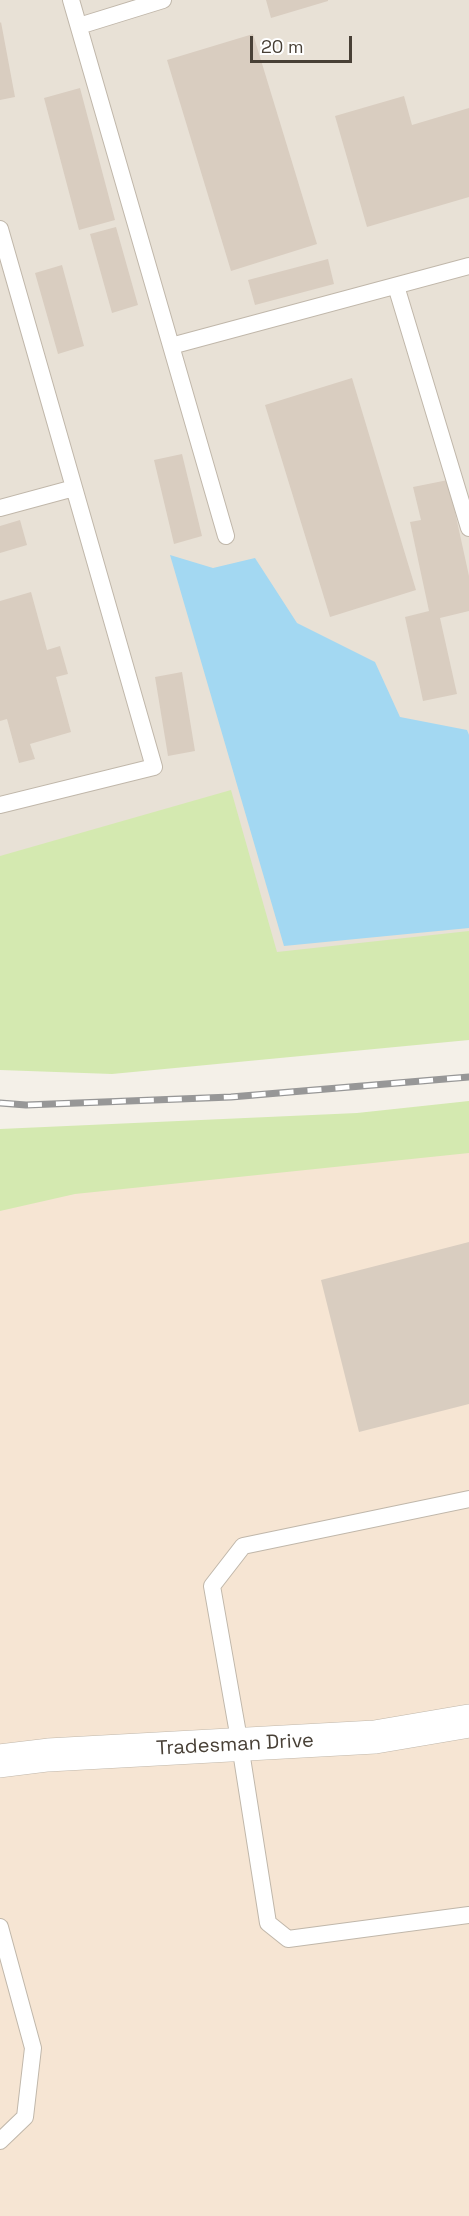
<!DOCTYPE html>
<html>
<head>
<meta charset="utf-8">
<style>
	body { margin:0 }
	#map { position:relative; width:469px; height:2216px; overflow:hidden; background:#f4f0e8; font-family:"Space Grotesk",sans-serif }
	canvas { display:block }
	.scale { position:absolute; left:250px; top:36px; width:102px; height:27px; box-sizing:border-box; border:3px solid #484036; border-top:0; padding-left:8px; font-size:18px; line-height:21px; white-space:nowrap; color:#484036; -webkit-text-stroke:4px #fff; paint-order:stroke }
</style>
</head>
<body>
<div id="map">
<canvas width="469" height="2216"></canvas>
<div class="scale">20 m</div>
</div>
<script>
const ctx = document.querySelector('canvas').getContext('2d');
ctx.lineJoin = 'round';
function fill(path, color) { ctx.fillStyle = color; ctx.fill(path, 'evenodd'); }
const toPath = rows => new Path2D(rows.map(r => 'M' + r).join(''));
function trace(path, color, width, dash) { ctx.strokeStyle = color; ctx.lineWidth = width; ctx.lineCap = dash ? 'butt' : 'round'; ctx.setLineDash(dash || []); ctx.stroke(path); }
function label(font, color, halo, rows, align = 'center') {
  ctx.font = font + ' "Space Grotesk",sans-serif'; ctx.lineWidth = 6; ctx.setLineDash([]); ctx.textBaseline = 'middle'; ctx.strokeStyle = halo; ctx.fillStyle = color; for (const [text, x, y, turn = 0] of rows) {
    ctx.save(); ctx.translate(x, y); ctx.rotate((+turn || 0) * Math.PI / 180); ctx.textAlign = isNaN(turn) ? turn : align; if (halo) ctx.strokeText(text, 0, 0); ctx.fillText(text, 0, 0); ctx.restore();
  }
}
fill(toPath([
	[0,0,469,0,469,986,0,1013]
]), '#e8e1d6');
fill(toPath([
	[469,1101,469,2216,0,2216,0,1191]
]), '#f6e5d3');
fill(toPath([
	[231,790,277,952,469,931,469,1040,112,1074,0,1070,0,856],
	[469,1101,469,1153,75,1194,0,1211,0,1129,357,1113]
]), '#d4e9b0');
fill(toPath([
	[170,555,213,568,255,558,297,623,375,662,400,717,467,730,469,735,469,928,284,946]
]), '#a3d8f2');
fill(toPath([
	[266,0,328,0,328,1,271,18],
	[1,22,15,97,0,100,0,23],
	[253,34,317,244,231,271,167,60],
	[80,88,115,220,79,230,44,98],
	[404,96,412,125,469,108,469,197,367,227,335,116],
	[116,227,138,305,112,313,90,234],
	[328,259,334,284,255,305,248,280],
	[62,265,84,346,58,354,35,273],
	[352,378,416,590,330,617,265,405],
	[182,454,202,536,174,544,154,460],
	[448,480,469,576,469,611,440,618,457,694,423,701,405,617,429,611,410,522,421,520,413,487],
	[20,520,27,545,0,553,0,526],
	[31,592,47,650,60,646,68,674,56,677,71,732,30,744,35,759,19,763,7,719,0,721,0,601],
	[182,672,195,751,168,756,155,677],
	[469,1242,469,1404,359,1432,321,1280]
]), '#d9cdc0');
const service = toPath([
	[71,0,226,536],
	[79,26,163,0],
	[0,229,154,767,0,805],
	[396,286,469,528],
	[171,346,469,266],
	[0,508,74,488],
	[469,1499,243,1546,212,1586,240,1745,268,1923,288,1939,469,1915],
	[0,1927,33,2048,25,2117,0,2141]
]);
const minor = toPath([
	[0,1761,48,1755,375,1737,469,1721]
]);
trace(service, '#c0b7aa', 18);
trace(minor, '#c0b7aa', 34);
trace(service, '#fff', 16);
trace(minor, '#fff', 33);
const rail = toPath([
	[0,1103,26,1105,231,1097,469,1077]
]);
trace(rail, '#979797', 7);
trace(rail, '#fff', 4.5, [14]);
label('20px', '#484036', '#fff', [
	["Tradesman Drive",235,1745,-3]
]);
</script>
</body>
</html>
